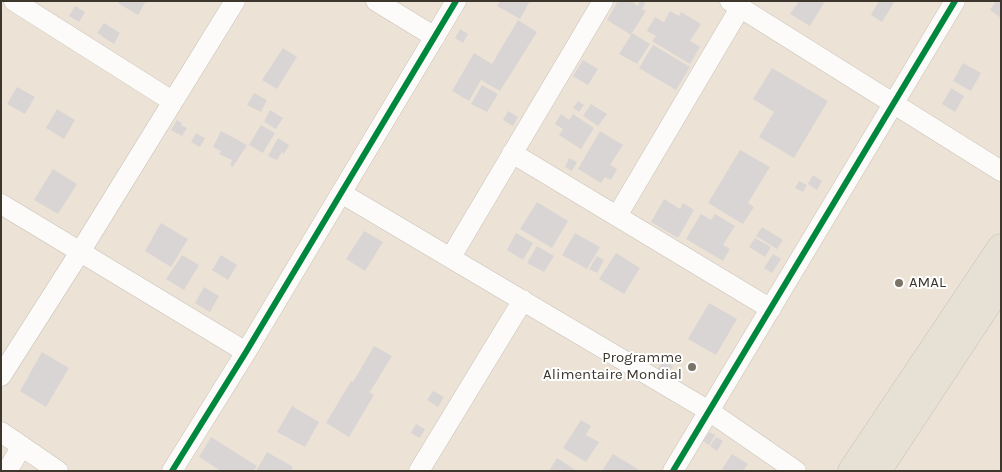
<!DOCTYPE html>
<html>
<head>
<meta charset="utf-8">
<style>
	body { margin:0 }
	#map { position:relative; width:1002px; height:472px; overflow:hidden; background:#ece3d6; font-family:Karla,sans-serif }
	canvas { display:block }
	.frame { position:absolute; inset:0; border:2px solid #3c362d; pointer-events:none }
</style>
</head>
<body>
<div id="map">
<canvas width="1002" height="472"></canvas>
<div class="frame"></div>
</div>
<script>
const ctx = document.querySelector('canvas').getContext('2d');
ctx.lineJoin = 'round';
function fill(path, color) { ctx.fillStyle = color; ctx.fill(path, 'evenodd'); }
const toPath = rows => new Path2D(rows.map(r => 'M' + r).join(''));
function trace(path, color, width, dash) { ctx.strokeStyle = color; ctx.lineWidth = width; ctx.lineCap = dash ? 'butt' : 'round'; ctx.setLineDash(dash || []); ctx.stroke(path); }
function label(font, color, halo, rows, align = 'center') {
  ctx.font = font + ' Karla,sans-serif'; ctx.lineWidth = 4; ctx.setLineDash([]); ctx.textBaseline = 'middle'; ctx.strokeStyle = halo; ctx.fillStyle = color; for (const [text, x, y, turn = 0] of rows) {
    ctx.save(); ctx.translate(x, y); ctx.rotate((+turn || 0) * Math.PI / 180); ctx.textAlign = isNaN(turn) ? turn : align; if (halo) ctx.strokeText(text, 0, 0); ctx.fillText(text, 0, 0); ctx.restore();
  }
}
fill(toPath([
	[119,1,146,1,138,15,118,3],
	[500,1,530,1,520,19,497,6],
	[618,1,631,1,638,6,640,1,646,1,642,9,646,11,632,33,650,44,637,64,619,54,631,35,607,20],
	[799,1,825,1,810,26,790,14],
	[879,1,895,1,882,22,871,15],
	[996,1,1001,1,1001,18,990,10],
	[75,6,85,12,79,22,69,16],
	[670,11,679,16,681,12,701,24,690,41,700,47,690,64,652,41,656,36,647,31,655,17,664,22],
	[518,20,537,32,500,91,481,80,469,101,452,91,474,53,492,64],
	[104,23,120,33,114,44,97,33],
	[460,29,468,34,463,43,455,38],
	[653,45,690,67,676,90,639,68],
	[283,48,297,57,277,89,262,80],
	[583,60,598,69,588,85,573,76],
	[963,63,981,73,971,91,953,81],
	[772,68,828,101,794,158,759,137,774,112,753,99],
	[482,85,498,94,487,112,471,104],
	[17,87,35,97,25,114,7,104],
	[951,88,964,96,955,112,942,104],
	[254,93,267,100,261,112,247,105],
	[578,101,584,105,579,112,573,108],
	[591,104,607,114,598,126,583,116],
	[57,109,75,120,64,139,46,128],
	[270,110,283,118,276,129,264,122],
	[508,111,518,117,513,126,503,120],
	[561,114,569,120,573,114,594,128,581,149,559,135,563,129,555,124],
	[177,120,182,123,181,125,187,128,182,136,171,130],
	[261,125,275,133,263,153,249,145],
	[221,131,247,145,233,167,230,165,232,160,219,154,221,151,213,147],
	[600,131,623,145,610,165,617,169,611,180,605,177,601,183,578,169],
	[196,133,205,138,200,147,191,142],
	[278,138,289,145,284,154,282,152,277,160,268,156],
	[740,150,770,167,748,203,754,207,743,224,708,203],
	[569,158,577,162,572,171,565,167],
	[53,169,77,184,58,214,34,200],
	[813,175,822,181,817,190,808,184],
	[799,181,807,185,803,192,795,188],
	[664,199,680,209,683,203,694,210,678,238,651,222],
	[537,202,568,221,552,248,520,229],
	[701,214,711,220,715,214,735,226,723,245,730,249,723,261,686,239],
	[161,223,188,239,171,267,145,251],
	[762,227,783,240,777,249,756,236],
	[364,231,383,242,365,271,346,259],
	[516,233,533,243,523,260,507,250],
	[575,233,600,247,587,269,562,255],
	[755,238,771,247,765,257,749,247],
	[537,246,554,256,544,272,527,263],
	[616,253,640,268,624,294,599,279],
	[773,254,781,259,772,273,764,268],
	[182,255,199,265,184,290,166,279],
	[221,255,237,265,228,280,212,270],
	[597,256,604,260,597,273,589,269],
	[204,287,219,296,210,312,195,303],
	[709,303,737,319,716,355,688,339],
	[374,346,392,356,370,392,364,389,374,395,349,437,326,423,351,381,353,382],
	[42,352,69,368,46,407,20,391],
	[663,360,673,366,666,377,657,371],
	[433,391,444,397,438,407,427,400],
	[292,406,319,422,305,447,277,432],
	[581,420,591,426,586,435,599,442,586,462,563,448],
	[416,424,425,429,420,438,411,433],
	[709,432,715,435,709,445,703,441],
	[211,437,257,466,253,471,221,471,199,457],
	[716,437,723,441,717,451,710,446],
	[267,452,293,467,291,471,256,471],
	[613,454,641,471,602,471],
	[732,454,748,464,743,471,725,471,722,469],
	[557,458,577,471,549,471]
]), '#d9d5d4');
const street = toPath([
	[14,1,172,101],
	[376,1,435,37],
	[730,1,1001,171],
	[512,153,771,309],
	[341,193,709,411,796,471],
	[1,204,246,352],
	[617,216,740,8],
	[451,257,603,1],
	[1,376,80,252,235,1],
	[1,432,58,471],
	[7,471,22,446],
	[172,471,246,352,456,1],
	[419,471,523,300],
	[673,471,955,1]
]);
const primary = toPath([
	[852,471,1001,248],
	[877,471,989,301,993,292,1001,281]
]);
trace(street, '#c8c1b7', 21);
trace(primary, '#c6c1bb', 29);
trace(street, '#fcfbf9', 20);
trace(primary, '#e6e0d5', 28);
trace(toPath([
	[172,471,246,352,456,1],
	[673,471,955,1]
]), '#00873e', 6);
for (const [x, y, r, color] of [
	[899,283,5,"#7a7368"],
	[692,367,5,"#7a7368"]
]) { const dot = new Path2D(); dot.arc(x, y, r, 0, 2 * Math.PI); ctx.fillStyle = color; ctx.fill(dot); trace(dot, '#fff', 2); }
label('15px', '#3c362d', '#fff', [
	["AMAL",909,283],
	["Programme",682,358,"right"],
	["Alimentaire Mondial",682,375,"right"]
], 'left');
</script>
</body>
</html>
